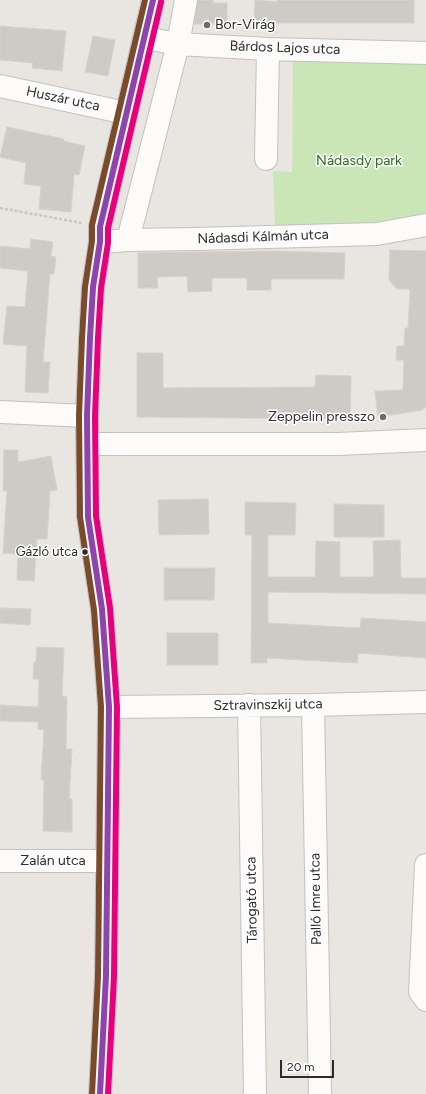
<!DOCTYPE html>
<html>
<head>
<meta charset="utf-8">
<style>
	body { margin:0 }
	#map { position:relative; width:426px; height:1094px; overflow:hidden; background:#e9e5e0; font-family:Figtree,sans-serif }
	canvas { display:block }
	.scale { position:absolute; left:280px; top:1060px; width:54px; height:18px; box-sizing:border-box; border:2px solid #2b2b2b; border-top:0; padding-left:5px; font-size:12px; line-height:14px; white-space:nowrap; color:#2b2b2b; -webkit-text-stroke:3px #fff; paint-order:stroke }
</style>
</head>
<body>
<div id="map">
<canvas width="426" height="1094"></canvas>
<div class="scale">20 m</div>
</div>
<script>
const ctx = document.querySelector('canvas').getContext('2d');
ctx.lineJoin = 'round';
function fill(path, color) { ctx.fillStyle = color; ctx.fill(path, 'evenodd'); }
const toPath = rows => new Path2D(rows.map(r => 'M' + r).join(''));
function trace(path, color, width, dash) { ctx.strokeStyle = color; ctx.lineWidth = width; ctx.lineCap = dash ? 'butt' : 'round'; ctx.setLineDash(dash || []); ctx.stroke(path); }
function label(font, color, halo, rows, align = 'center') {
  ctx.font = font + ' Figtree,sans-serif'; ctx.lineWidth = 3; ctx.setLineDash([]); ctx.textBaseline = 'middle'; ctx.strokeStyle = halo; ctx.fillStyle = color; for (const [text, x, y, turn = 0] of rows) {
    ctx.save(); ctx.translate(x, y); ctx.rotate((+turn || 0) * Math.PI / 180); ctx.textAlign = isNaN(turn) ? turn : align; if (halo) ctx.strokeText(text, 0, 0); ctx.fillText(text, 0, 0); ctx.restore();
  }
}
fill(toPath([
	[293,60,426,64,426,227,275,228,273,171,292,172]
]), '#cae6b7');
const building = toPath([
	[198,0,213,0,213,3,227,3,227,24,194,24,198,0],
	[255,0,277,2,277,0,414,0,414,23,275,23,274,25,254,24,255,0],
	[0,26,66,31,62,71,32,68,33,63,0,60,0,26],
	[93,36,115,40,108,76,85,72,93,36],
	[7,127,64,139,63,141,85,146,79,175,74,174,71,212,39,209,41,186,24,184,26,163,0,157,7,127],
	[31,239,53,242,51,256,56,257,54,274,50,274,43,362,50,362,48,393,25,392,27,346,3,344,7,306,25,307,28,271,0,268,0,246,30,249,31,239],
	[390,250,426,251,426,407,422,410,378,417,375,391,403,390,404,360,396,360,397,346,404,346,405,328,408,328,410,289,397,289,389,280,390,250],
	[271,251,345,253,344,279,271,279,271,290,247,290,247,278,212,278,212,291,188,292,187,276,157,277,158,288,138,288,138,253,271,251],
	[137,353,163,353,163,388,315,387,316,375,351,376,350,419,137,417,137,353],
	[4,450,18,450,18,462,51,456,57,490,50,491,47,539,37,539,34,581,17,580,18,554,3,553,7,491,3,491,4,450],
	[208,499,209,534,159,535,158,500,208,499],
	[245,502,296,503,295,535,268,535,268,577,315,577,316,541,340,542,340,577,374,577,373,541,400,540,401,578,426,578,426,594,268,592,268,623,360,628,361,618,426,622,426,658,358,653,357,663,267,658,267,663,251,663,252,535,245,535,245,502],
	[334,504,384,505,384,537,334,537,334,504],
	[164,568,215,568,214,600,164,600,164,568],
	[0,608,31,609,30,625,0,623,0,608],
	[167,633,218,633,218,665,167,665,167,633],
	[37,647,64,648,62,696,67,697,66,749,72,749,69,799,72,799,72,832,43,831,44,780,41,780,44,730,38,729,38,722,0,721,0,705,38,707,39,679,33,679,34,662,36,662,37,647]
]);
fill(building, '#cecbc7');
trace(building, '#d4d1cc', 1);
const minor = toPath([
	[145,38,178,44,268,49,426,53],
	[0,86,126,113],
	[266,159,268,49],
	[128,240,178,44,186,0],
	[100,242,128,240,195,239,377,234,426,225],
	[0,412,87,416],
	[88,444,338,444,426,440],
	[249,705,255,1094],
	[313,705,320,1094],
	[109,707,313,705,426,702],
	[0,861,107,861],
	[426,865,420,992,426,1000],
	[100,1094,106,976,109,707,102,609,88,517,87,416,90,338,93,287,100,242,100,227,153,0]
]);
trace(minor, '#c2c1c2', 24);
trace(toPath([
	[0,208,82,223]
]), '#c8c7c7', 2.5, [3, 2]);
trace(minor, '#fcfbfa', 22);
trace(toPath([
	[100,1094,106,976,109,707,102,609,88,517,87,416,90,338,93,287,100,242,100,227,153,0]
]), '#8e44ad', 6);
trace(toPath([
	[108,1094,114,976,117,707,110,608,96,516,95,416,98,338,101,288,108,243,108,228,161,2]
]), '#e5007d', 6);
trace(toPath([
	[92,1094,98,976,101,707,94,610,80,517,79,416,82,338,85,287,92,241,92,225,145,0]
]), '#7a4b2a', 6);
for (const [x, y, r, color] of [
	[207,25,4,"#6e6c6a"],
	[383,417,4,"#6e6c6a"],
	[85,552,3.5,"#2b2b2b"]
]) { const dot = new Path2D(); dot.arc(x, y, r, 0, 2 * Math.PI); ctx.fillStyle = color; ctx.fill(dot); trace(dot, '#fff', 1.5); }
label('13px', '#2b2b2b', '#fff', [
	["Gázló utca",78,552]
], 'right');
label('14px', '#2b2b2b', '#fff', [
	["Bor-Virág",215,25],
	["Zeppelin presszo",375,417,"right"]
], 'left');
label('14px', '#2b2b2b', '#fff', [
	["Bárdos Lajos utca",285,48,2],
	["Huszár utca",63,99,12],
	["Nádasdi Kálmán utca",263,237,-2],
	["Sztravinszkij utca",268,705,-1],
	["Zalán utca",53,861],
	["Palló Imre utca",316,899,-91],
	["Tárogató utca",252,900,-91]
]);
label('14px', '#276b17', '#fff', [
	["Nádasdy park",359,161]
]);
</script>
</body>
</html>
